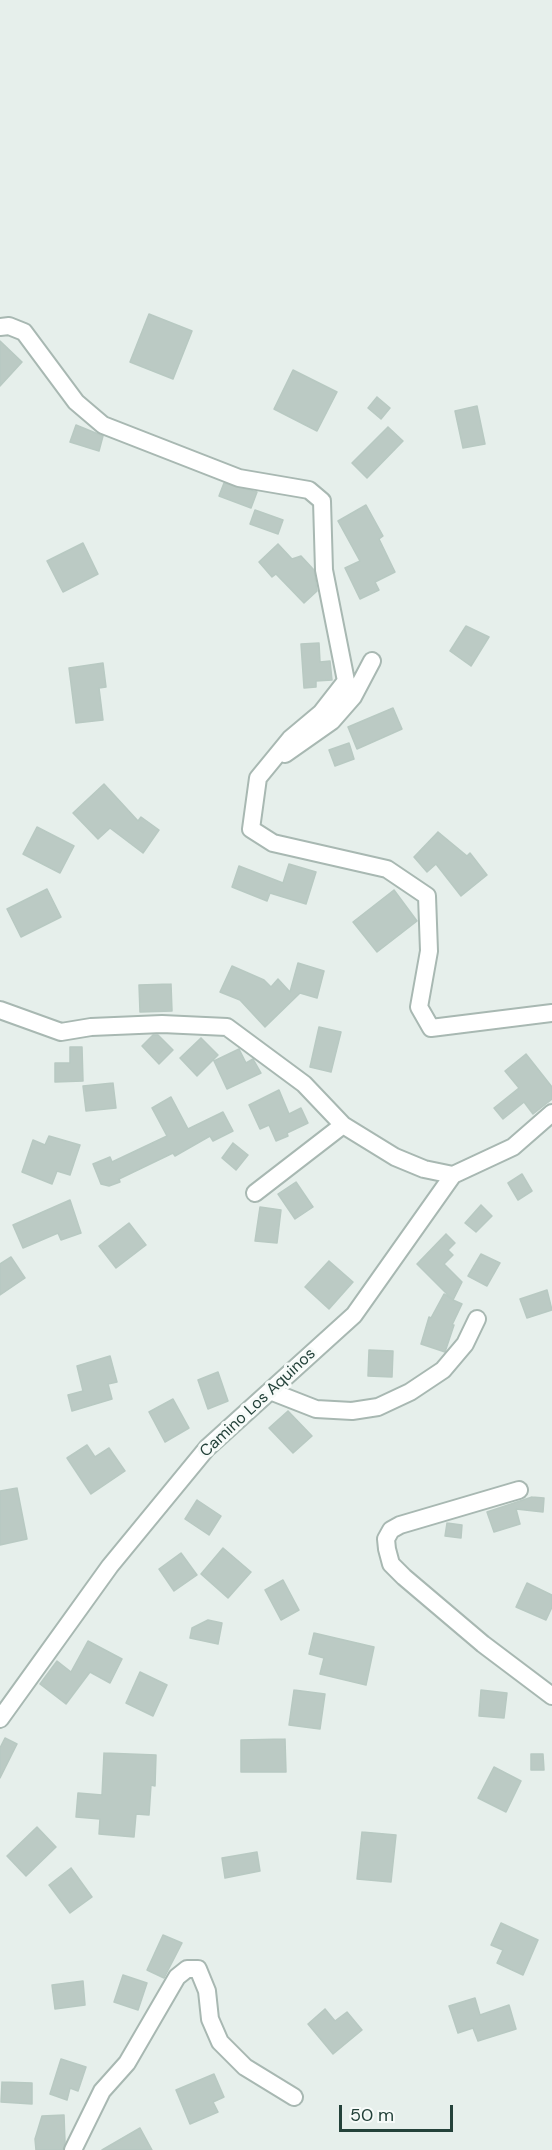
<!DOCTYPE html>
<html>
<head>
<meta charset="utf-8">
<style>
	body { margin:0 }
	#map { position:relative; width:552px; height:2150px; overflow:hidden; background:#e6efeb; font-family:"DM Sans",sans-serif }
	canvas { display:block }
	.scale { position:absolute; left:339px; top:2105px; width:114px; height:27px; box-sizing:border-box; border:3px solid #24423a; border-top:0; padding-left:8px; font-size:18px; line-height:21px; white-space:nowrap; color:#24423a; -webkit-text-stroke:4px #f7fbf9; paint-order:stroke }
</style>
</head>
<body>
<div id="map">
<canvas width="552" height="2150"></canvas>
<div class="scale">50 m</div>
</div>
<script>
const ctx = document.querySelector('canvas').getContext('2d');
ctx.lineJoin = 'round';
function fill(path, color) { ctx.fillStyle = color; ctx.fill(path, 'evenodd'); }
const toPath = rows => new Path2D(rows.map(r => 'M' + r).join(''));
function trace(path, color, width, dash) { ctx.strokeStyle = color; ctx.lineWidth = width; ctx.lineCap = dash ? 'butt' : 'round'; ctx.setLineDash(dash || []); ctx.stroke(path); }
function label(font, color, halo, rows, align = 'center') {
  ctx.font = font + ' "DM Sans",sans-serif'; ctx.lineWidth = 6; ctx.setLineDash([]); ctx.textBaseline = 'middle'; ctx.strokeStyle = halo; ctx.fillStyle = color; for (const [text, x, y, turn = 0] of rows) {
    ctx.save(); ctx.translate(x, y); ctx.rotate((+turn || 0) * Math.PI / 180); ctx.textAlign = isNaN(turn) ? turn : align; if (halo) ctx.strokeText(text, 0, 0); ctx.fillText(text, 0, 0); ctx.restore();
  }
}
const building = toPath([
	[149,314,192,331,173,379,130,362,149,314],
	[0,341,22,362,0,386,0,341],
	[293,370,337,392,317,431,274,409,293,370],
	[377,397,390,408,381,419,368,408,377,397],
	[477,406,485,444,463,448,455,411,477,406],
	[76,425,103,436,99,451,70,442,76,425],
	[388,427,403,441,367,478,352,463,388,427],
	[224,483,257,492,251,508,219,496,224,483],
	[366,505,383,536,379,539,395,572,375,582,379,590,360,599,345,568,360,561,338,521,366,505],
	[255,510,283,520,278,534,250,524,255,510],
	[83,543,98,574,63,592,47,561,83,543],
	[278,544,292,559,301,556,314,570,317,591,304,603,276,574,272,577,259,562,278,544],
	[466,626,489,637,471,666,450,651,466,626],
	[319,643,320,662,330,661,332,680,316,681,316,687,304,688,301,644,319,643],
	[103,663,106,687,99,688,103,720,76,723,69,668,103,663],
	[393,708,402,729,357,749,348,727,393,708],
	[349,743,354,759,335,766,329,750,349,743],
	[104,784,138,821,141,817,159,830,143,853,110,828,98,839,73,813,104,784],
	[37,827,74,846,60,873,23,854,37,827],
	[438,832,467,856,470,853,487,875,461,896,436,864,427,872,414,857,438,832],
	[289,864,316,872,306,904,270,893,267,901,232,887,239,866,283,883,289,864],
	[47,889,61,917,21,937,7,909,47,889],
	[394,890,417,921,377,952,353,922,394,890],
	[298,963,324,971,317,998,300,993,265,1027,240,1000,220,992,232,966,264,980,271,987,278,979,290,992,298,963],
	[171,984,172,1011,140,1012,139,985,171,984],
	[319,1027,341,1032,331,1072,310,1067,319,1027],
	[153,1035,158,1035,173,1050,159,1064,142,1046,153,1035],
	[201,1038,218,1055,197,1076,180,1058,201,1038],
	[70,1047,82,1047,83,1081,55,1082,55,1063,70,1063,70,1047],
	[239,1049,246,1063,253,1059,261,1073,227,1089,214,1061,239,1049],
	[526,1054,552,1087,552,1099,533,1114,524,1102,503,1119,494,1108,519,1088,505,1071,526,1054],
	[113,1083,116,1108,86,1111,83,1086,113,1083],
	[279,1090,289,1114,301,1108,308,1123,287,1133,288,1136,276,1141,269,1125,260,1129,249,1105,279,1090],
	[171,1097,188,1129,223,1112,233,1131,213,1141,210,1136,175,1156,173,1153,119,1179,120,1182,109,1186,101,1184,93,1164,110,1157,112,1162,167,1136,152,1108,171,1097],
	[49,1136,80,1145,70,1175,57,1171,52,1184,22,1172,33,1140,45,1145,49,1136],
	[233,1143,248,1155,236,1170,222,1158,233,1143],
	[522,1174,532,1191,518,1200,508,1183,522,1174],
	[296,1182,313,1207,295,1219,278,1194,296,1182],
	[70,1200,81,1233,61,1240,58,1233,23,1248,13,1225,70,1200],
	[481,1205,492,1216,476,1232,465,1223,481,1205],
	[260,1207,281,1210,277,1243,255,1241,260,1207],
	[129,1223,146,1245,116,1268,99,1246,129,1223],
	[446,1234,455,1243,448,1250,453,1255,444,1264,462,1282,453,1300,462,1304,452,1325,454,1325,445,1352,421,1344,429,1317,431,1318,444,1294,452,1299,417,1264,446,1234],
	[481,1254,500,1263,487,1286,468,1276,481,1254],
	[11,1257,25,1278,0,1295,0,1264,11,1257],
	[329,1261,353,1282,329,1309,305,1287,329,1261],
	[547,1290,552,1310,527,1318,520,1299,547,1290],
	[369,1350,393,1351,392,1377,368,1376,369,1350],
	[110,1356,117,1382,108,1384,112,1399,72,1411,68,1395,83,1391,77,1366,110,1356],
	[218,1372,228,1401,208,1409,198,1380,218,1372],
	[173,1399,189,1428,165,1442,149,1412,173,1399],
	[288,1411,312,1436,293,1453,269,1428,288,1411],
	[87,1445,95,1457,109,1448,125,1471,91,1494,67,1458,87,1445],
	[17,1488,27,1539,0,1545,0,1491,17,1488],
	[532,1497,544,1498,543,1512,516,1509,520,1524,494,1532,487,1512,532,1497],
	[197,1500,221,1516,209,1535,185,1519,197,1500],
	[447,1523,462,1525,461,1538,445,1536,447,1523],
	[223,1548,251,1572,228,1598,201,1574,223,1548],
	[181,1553,197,1575,174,1591,159,1569,181,1553],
	[283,1580,299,1610,281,1620,265,1590,283,1580],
	[527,1583,552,1595,552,1607,546,1620,516,1607,527,1583],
	[208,1620,222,1623,218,1644,190,1638,192,1628,208,1620],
	[314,1633,374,1647,366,1685,320,1674,324,1658,309,1654,314,1633],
	[88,1641,122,1659,110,1683,90,1672,66,1704,40,1684,57,1661,71,1672,88,1641],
	[140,1672,167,1685,153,1716,126,1703,140,1672],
	[294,1690,325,1694,320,1729,289,1725,294,1690],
	[481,1690,507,1693,504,1718,479,1716,481,1690],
	[5,1738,17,1744,0,1778,0,1748,5,1738],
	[285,1739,286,1772,241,1772,241,1740,285,1739],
	[104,1753,156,1755,155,1786,151,1785,149,1815,136,1814,134,1837,99,1834,100,1819,76,1817,78,1793,102,1795,104,1753],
	[531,1754,543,1754,544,1770,531,1770,531,1754],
	[494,1767,521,1781,506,1812,478,1798,494,1767],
	[37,1827,56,1847,26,1876,7,1856,37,1827],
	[362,1832,396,1835,391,1882,357,1879,362,1832],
	[257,1852,260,1871,225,1878,222,1858,257,1852],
	[71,1868,92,1897,70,1913,49,1885,71,1868],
	[501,1923,538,1940,523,1975,497,1963,503,1950,491,1945,501,1923],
	[163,1935,182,1943,164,1978,147,1970,163,1935],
	[123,1975,147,1983,138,2010,114,2002,123,1975],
	[83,1981,85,2005,55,2009,52,1985,83,1981],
	[475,1998,480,2015,509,2005,516,2029,478,2041,473,2028,458,2033,449,2006,475,1998],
	[325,2009,335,2021,347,2012,362,2030,333,2054,308,2024,325,2009],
	[61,2059,86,2067,78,2091,70,2088,67,2100,50,2094,61,2059],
	[214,2074,224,2097,213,2102,218,2112,190,2124,176,2090,214,2074],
	[2,2082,32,2083,32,2104,1,2102,2,2082],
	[64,2115,65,2142,63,2150,36,2150,35,2139,42,2116,64,2115],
	[140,2128,152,2150,102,2150,140,2128]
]);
fill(building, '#bbcac4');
trace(building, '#b8c9c2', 1.5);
const street = toPath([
	[0,327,9,326,24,332,76,402,103,425,239,478,309,490,322,501,324,570,346,681,321,713,290,739,258,778,251,829,273,843,387,869,427,896,429,951,419,1007,431,1028,552,1013],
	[285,754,332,721,353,697,372,661],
	[0,1010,61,1032,91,1027,162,1024,227,1027,304,1084,343,1125,395,1157,424,1169,453,1175,513,1147,552,1113],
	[255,1193,343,1125],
	[270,1391,316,1409,352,1411,378,1407,410,1392,443,1370,465,1344,477,1319],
	[519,1490,400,1525,391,1530,386,1539,387,1549,391,1564,404,1577,483,1644,552,1696],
	[0,1719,110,1566,207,1448,354,1315,453,1175],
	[73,2150,102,2091,127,2063,177,1977,187,1969,198,1969,207,1991,210,2019,220,2042,245,2067,294,2097]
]);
trace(street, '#a8b8b2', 20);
trace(street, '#fff', 16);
label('16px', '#24423a', '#f7fbf9', [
	["Camino Los Aquinos",258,1403,-43]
]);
</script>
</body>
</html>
